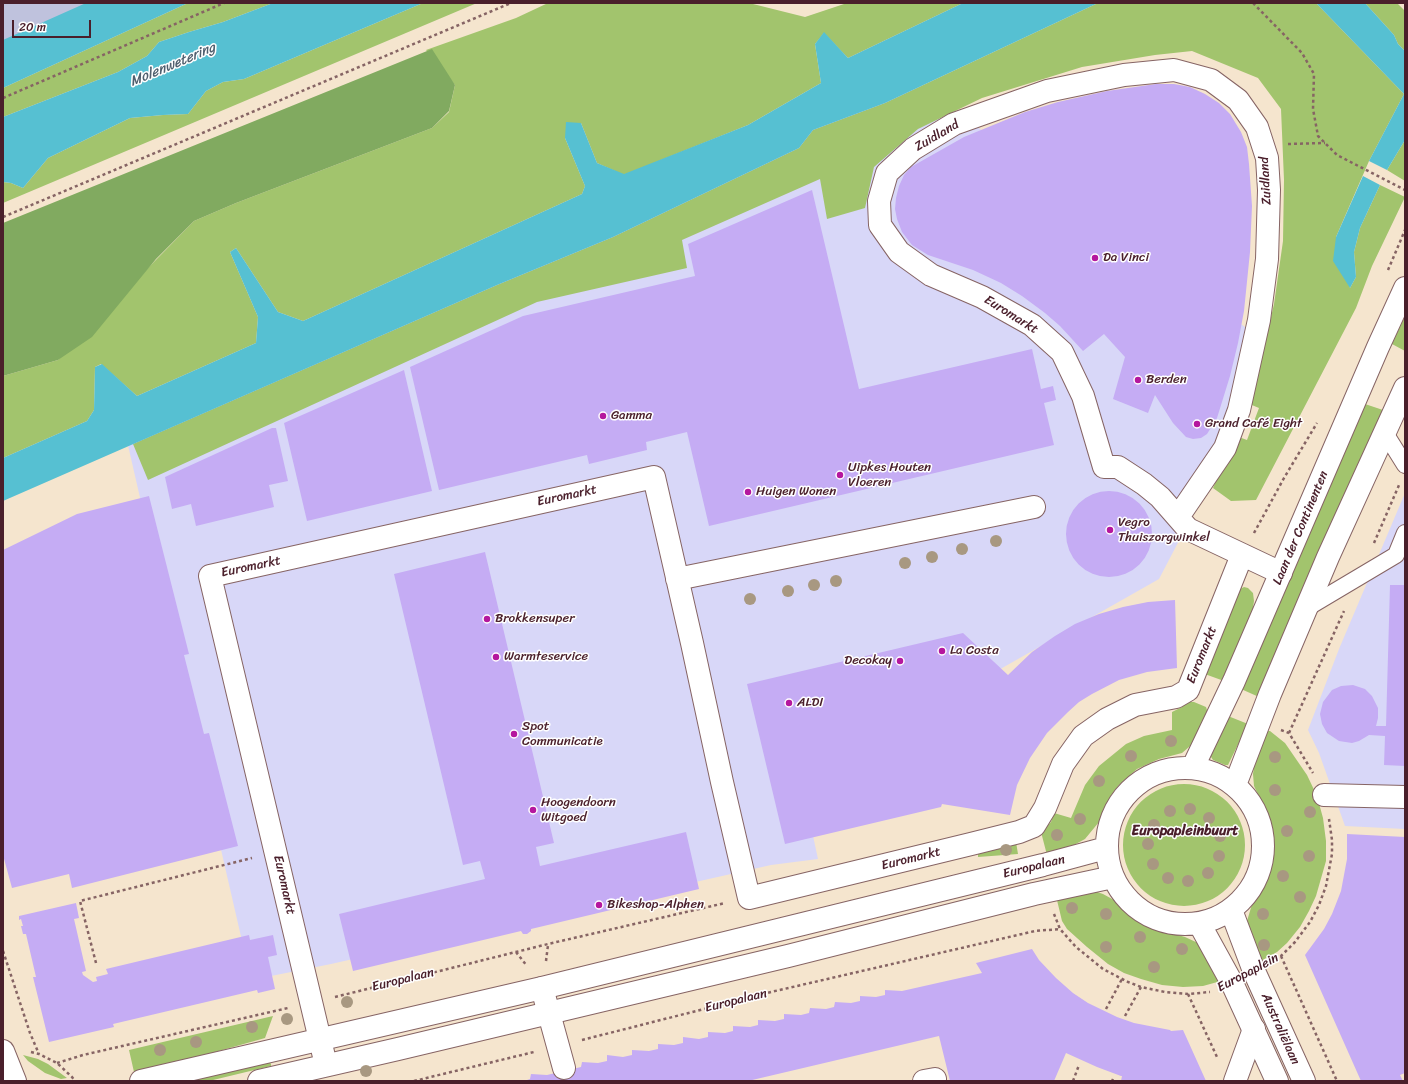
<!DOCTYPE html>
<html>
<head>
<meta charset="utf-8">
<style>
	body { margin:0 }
	#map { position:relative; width:1408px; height:1084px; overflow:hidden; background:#f5e5ce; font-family:Sriracha,sans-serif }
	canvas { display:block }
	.frame { position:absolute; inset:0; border:4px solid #4a1f2b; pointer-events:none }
	.scale { position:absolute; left:12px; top:20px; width:79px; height:18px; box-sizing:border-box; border:2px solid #4a1f2b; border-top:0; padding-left:5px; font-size:12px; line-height:14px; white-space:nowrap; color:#4a1f2b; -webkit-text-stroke:3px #fff; paint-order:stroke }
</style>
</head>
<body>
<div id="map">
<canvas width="1408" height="1084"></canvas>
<div class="frame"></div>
<div class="scale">20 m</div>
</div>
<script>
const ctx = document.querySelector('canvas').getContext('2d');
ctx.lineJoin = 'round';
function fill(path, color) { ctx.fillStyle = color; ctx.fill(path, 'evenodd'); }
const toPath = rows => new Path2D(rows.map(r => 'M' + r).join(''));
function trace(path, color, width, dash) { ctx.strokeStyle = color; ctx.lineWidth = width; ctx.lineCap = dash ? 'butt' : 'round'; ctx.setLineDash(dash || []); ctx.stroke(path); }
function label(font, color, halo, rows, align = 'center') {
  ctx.font = font + ' Sriracha,sans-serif'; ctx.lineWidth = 3; ctx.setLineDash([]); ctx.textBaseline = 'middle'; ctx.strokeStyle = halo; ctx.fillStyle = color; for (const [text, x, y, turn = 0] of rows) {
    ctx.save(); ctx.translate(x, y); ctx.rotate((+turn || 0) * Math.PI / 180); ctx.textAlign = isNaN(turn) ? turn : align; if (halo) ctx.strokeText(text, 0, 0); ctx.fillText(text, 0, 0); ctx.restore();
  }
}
fill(toPath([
	[905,73,1277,351,1263,380,1159,579,981,680,788,720,818,859,771,865,331,964,251,980,124,428],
	[1405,493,1405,829,1345,826,1319,753,1308,730,1339,649]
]), '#d8d7f8');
fill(toPath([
	[3,3,92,3,3,44]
]), '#bfc2dd');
fill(toPath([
	[188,3,273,3,223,22,189,32,159,42,147,56,118,72,3,117,3,88],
	[423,3,477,3,3,203,3,182,11,183,23,188,48,158,130,118,163,115,188,114,206,91,223,82,244,79],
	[548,3,749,3,805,17,847,3,963,3,848,58,824,33,815,44,821,83,748,125,624,175,597,163,581,123,565,138,585,186,582,194,303,321,278,312,236,248,230,252,258,317,256,343,137,396,101,364,95,367,94,410,87,421,3,458,3,376,58,360,194,221,236,203,432,128,449,112,455,85,426,50,516,18],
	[1098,3,1316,3,1404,94,1369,161,1336,237,1350,288,1356,277,1354,252,1360,228,1380,185,1405,197,1372,266,1356,308,1256,500,1231,501,1213,488,1236,436,1247,440,1259,408,1247,403,1257,379,1274,304,1283,241,1284,180,1281,109,1258,78,1192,51,1155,55,1082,67,982,98,918,129,874,167,865,208,827,219,820,179,682,240,687,268,537,302,148,480,133,444,497,285,613,237,799,148,813,130,885,103],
	[1365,3,1397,3,1405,11,1405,51,1398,44,1394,35],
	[1405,140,1405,181,1387,170],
	[1405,316,1405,351,1392,344],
	[1365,404,1383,410,1259,697,1241,689],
	[1244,587,1248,588,1253,593,1254,601,1252,615,1224,681,1202,673,1236,596,1240,589],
	[1187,702,1194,702,1206,707,1208,713,1195,741,1189,747,1182,753,1159,759,1137,769,1119,785,1112,794,1104,808,1099,822,1085,839,1074,845,1047,855,1041,832,1051,822,1054,813,1071,818,1085,785,1099,766,1126,744,1144,736,1172,730,1172,712,1182,707],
	[1228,716,1248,724,1228,765,1225,765,1213,760,1211,757,1211,755],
	[1266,731,1270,731,1285,743,1307,775,1317,796,1323,818,1326,841,1326,861,1316,896,1309,911,1300,927,1287,943,1277,952,1259,962,1247,921,1253,901,1266,878,1273,851,1271,822,1254,786,1253,774,1255,760],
	'1123 845a61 61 0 1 1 122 0a61 61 0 1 1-122 0Z',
	[1016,842,1018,854,978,857,978,851],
	[1094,891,1103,894,1114,900,1133,918,1146,925,1157,929,1185,937,1198,943,1221,981,1203,986,1183,987,1162,985,1141,979,1124,973,1108,964,1087,947,1067,929,1062,921,1056,896],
	[273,1016,265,1038,187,1060,134,1072,129,1050],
	[23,1055,38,1059,48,1064,67,1078,61,1079,45,1073,28,1061],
	[269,1061,271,1064,271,1066,209,1081,161,1081]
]), '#a2c46d');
fill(toPath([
	[432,49,455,85,449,111,432,128,236,203,194,221,156,259,92,337,58,360,3,376,3,223]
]), '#81aa60');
fill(toPath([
	[86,3,188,3,3,88,3,40],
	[273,3,423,3,244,79,223,82,206,91,188,114,163,115,130,118,48,158,23,188,11,183,3,182,3,117,118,72,147,56,159,42,189,32,223,22],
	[963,3,1098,3,885,103,813,130,799,148,613,237,497,285,3,501,3,458,87,421,94,410,95,367,102,364,137,396,256,343,258,317,230,252,236,248,278,312,303,321,582,194,585,186,565,138,566,122,581,123,597,163,624,174,748,125,821,83,815,44,824,32,848,58],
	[1316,3,1365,3,1394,35,1398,44,1405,51,1405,140,1387,170,1369,161,1404,94],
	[1363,176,1380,185,1360,228,1354,252,1356,277,1350,288,1333,261,1336,237]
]), '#56c0d2');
fill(toPath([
	[1156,84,1174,84,1190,87,1205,94,1219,103,1230,114,1241,132,1247,147,1249,164,1252,206,1250,252,1244,311,1238,343,1230,376,1217,418,1207,434,1201,438,1193,439,1186,437,1173,423,1155,395,1148,413,1113,399,1125,357,1104,334,1083,351,1060,326,1045,313,1022,296,1001,283,973,270,928,255,912,245,902,232,897,219,895,209,896,198,899,186,904,175,911,167,964,137,1025,112,1058,102,1107,91],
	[812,190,859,389,1032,349,1041,389,1053,386,1056,400,1044,403,1054,445,709,526,687,432,646,442,647,450,589,464,587,455,439,490,410,367,523,316,695,276,688,244],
	[404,370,432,491,307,521,284,423],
	[272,428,276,428,288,481,269,485,274,507,196,526,191,504,172,509,165,477],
	'1066 534a43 43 0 1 1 86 0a43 43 0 1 1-86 0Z',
	[149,496,189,654,184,655,204,734,209,733,238,846,72,888,69,874,12,888,3,855,3,550,77,514],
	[485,552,554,843,536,847,540,866,686,832,699,889,531,929,531,931,527,934,523,934,521,931,353,971,339,914,485,879,480,861,463,865,394,574],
	[1390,585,1405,585,1405,766,1384,765,1385,736,1369,735,1359,741,1352,743,1339,741,1327,733,1322,724,1320,714,1323,702,1332,690,1341,686,1353,685,1365,689,1372,696,1378,708,1378,718,1376,726,1386,726],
	[1175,600,1177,668,1147,672,1119,680,1092,694,1079,702,1068,712,1047,733,1030,758,1017,785,1010,815,942,804,941,807,785,844,747,684,963,633,1008,675,1032,652,1055,636,1075,624,1099,614,1123,607,1148,602],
	[1347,834,1405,837,1405,1073,1400,1075,1403,1081,1361,1081,1305,955,1324,929,1332,914,1341,891,1347,859],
	[76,903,79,918,74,919,86,971,82,972,83,975,93,982,97,981,96,977,108,974,106,969,249,935,250,940,273,935,277,955,268,957,275,989,258,993,257,990,113,1024,114,1027,49,1042,33,977,36,977,26,934,23,934,21,926,23,926,21,919,19,920,19,916],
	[1032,949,1039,960,1056,978,1073,993,1088,1003,1117,1017,1134,1023,1170,1030,1171,1031,1183,1030,1206,1081,1121,1081,1122,1076,1121,1076,1097,1067,1066,1053,1054,1081,950,1081,939,1036,748,1081,524,1081,530,1079,531,1074,547,1075,581,1067,582,1062,598,1063,607,1061,607,1055,623,1057,632,1055,632,1050,649,1051,658,1049,658,1044,674,1045,683,1043,683,1037,699,1039,708,1037,708,1032,725,1033,733,1031,733,1026,750,1027,758,1025,758,1020,775,1021,784,1019,784,1014,801,1015,809,1013,810,1008,826,1009,834,1007,835,1002,851,1003,860,1001,860,996,876,997,885,995,885,990,902,991,982,973,976,963]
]), '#c5acf4');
const service = toPath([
	[1385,433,1405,465],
	[1307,608,1396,555,1405,533]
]);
const pedestrian = toPath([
	[1324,795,1405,797]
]);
const minor = toPath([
	[1178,517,1225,448,1239,410,1259,320,1267,259,1269,190,1267,158,1257,127,1238,100,1211,80,1174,70,1124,75,1047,91,954,124,913,149,887,173,879,201,880,225,899,252,931,275,982,297,1032,325,1062,352,1083,396,1104,467,1118,467,1144,484,1160,497,1188,529,1281,573],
	[677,579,1034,507],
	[542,988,564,1068],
	[326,1065,210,576,654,477,692,643,722,782,749,898,971,844,1019,832,1034,826,1045,808,1063,764,1083,736,1107,719,1135,705,1176,697,1188,690,1242,555],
	[924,1081,935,1079],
	[1235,1081,1254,1029]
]);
const tertiary = toPath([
	[1193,767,1234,681,1378,347,1405,288],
	'1107 846a78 78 0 1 1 156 0a78 78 0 1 1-156 0Z',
	[1235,785,1270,694,1328,557,1405,388],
	[1231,910,1254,971,1304,1081],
	[1199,923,1232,983,1277,1081],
	[3,1051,15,1081],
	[141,1081,542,988,1043,865,1106,848],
	[259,1081,398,1049,788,956,1034,894,1113,877]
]);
trace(service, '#866464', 18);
trace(pedestrian, '#866464', 24);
trace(minor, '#866464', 24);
trace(tertiary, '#866464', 24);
trace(toPath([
	[1253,3,1302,53,1314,74,1313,109,1318,136,1337,155,1405,190],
	[3,98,224,3],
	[1288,144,1325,143],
	[3,217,511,3],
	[1388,270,1405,230],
	[1254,533,1284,478,1317,423],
	[1374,543,1399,485],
	[1281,730,1289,733,1313,773],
	[1289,733,1344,611],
	[1054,914,1060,929,1076,947,1103,969,1128,982,1141,987,1165,992,1188,994,1210,992],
	[3,951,30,1033,39,1054],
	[516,952,527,966],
	[1281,956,1337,1081],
	[1275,959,1281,956,1295,942,1310,922,1319,905,1326,886,1332,854,1332,840,1329,819],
	[546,961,548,945],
	[96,963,80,901,252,858],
	[1188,994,1217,1057],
	[335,997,548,944,725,903],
	[1106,1009,1122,979],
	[1125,1016,1141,987],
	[582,1040,771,992,1035,931,1060,929],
	[31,1052,39,1054,57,1063,72,1077,75,1081],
	[57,1063,83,1055,288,1008],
	[414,1081,534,1052],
	[1073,1081,1079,1065],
	[1112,1081,1113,1079]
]), '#866464', 2.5, [3, 3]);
trace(service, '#fff', 16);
trace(pedestrian, '#fff', 22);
trace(minor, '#fff', 22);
trace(tertiary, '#fff', 22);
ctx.fillStyle = '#a89881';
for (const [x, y] of [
	[996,541],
	[962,549],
	[932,557],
	[905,563],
	[836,581],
	[814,585],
	[788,591],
	[750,599],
	[1171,741],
	[1131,756],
	[1275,757],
	[1099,781],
	[1275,790],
	[1190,809],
	[1170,811],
	[1310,812],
	[1209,818],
	[1080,819],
	[1154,825],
	[1287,831],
	[1057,835],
	[1220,836],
	[1148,844],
	[1006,850],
	[1219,856],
	[1309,856],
	[1153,864],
	[1208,873],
	[1283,876],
	[1168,878],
	[1188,881],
	[1300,897],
	[1072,908],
	[1106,914],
	[1263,914],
	[1140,937],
	[1264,945],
	[1106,947],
	[1182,949],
	[1154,967],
	[347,1002],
	[287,1019],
	[252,1027],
	[196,1042],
	[160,1050],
	[366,1071]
]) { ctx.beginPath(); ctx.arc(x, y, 6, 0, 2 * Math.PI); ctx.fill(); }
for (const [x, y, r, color] of [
	[1095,258,4,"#b5179e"],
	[1138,380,4,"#b5179e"],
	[603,416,4,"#b5179e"],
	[1197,424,4,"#b5179e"],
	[840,475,4,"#b5179e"],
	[748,492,4,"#b5179e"],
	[1110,530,4,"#b5179e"],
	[487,619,4,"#b5179e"],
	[942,651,4,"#b5179e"],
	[496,657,4,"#b5179e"],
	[900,661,4,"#b5179e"],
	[789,703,4,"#b5179e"],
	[514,734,4,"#b5179e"],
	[533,810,4,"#b5179e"],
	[599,905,4,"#b5179e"]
]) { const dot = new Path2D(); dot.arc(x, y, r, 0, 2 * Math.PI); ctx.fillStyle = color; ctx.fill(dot); trace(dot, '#fff', 1.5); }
label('13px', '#4a1f2b', '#fff', [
	["Zuidland",937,136,-30],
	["Zuidland",1266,181,-93],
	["Euromarkt",1011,315,32],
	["Euromarkt",567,496,-12],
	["Laan der Continenten",1301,528,-67],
	["Euromarkt",251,567,-12],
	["Euromarkt",1202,655,-68],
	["Euromarkt",911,859,-14],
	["Europalaan",1034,867,-14],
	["Euromarkt",284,885,77],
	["Europaplein",1248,973,-28],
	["Europalaan",403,980,-14],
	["Europalaan",736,1001,-14],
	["Australiëlaan",1280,1029,66]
]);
label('13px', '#4a1f2b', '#fff', [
	["Da Vinci",1103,258],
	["Berden",1146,380],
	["Gamma",611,416],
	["Grand Café Eight",1205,424],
	["Uipkes Houten",848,468],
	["Vloeren",848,483],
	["Huigen Wonen",756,492],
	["Vegro",1118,523],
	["Thuiszorgwinkel",1118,538],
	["Brokkensuper",495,619],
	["La Costa",950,651],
	["Warmteservice",504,657],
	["Decokay",892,661,"right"],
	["ALDI",797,703],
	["Spot",522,727],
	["Communicatie",522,742],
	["Hoogendoorn",541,803],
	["Witgoed",541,818],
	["Bikeshop-Alphen",607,905]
], 'left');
label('italic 14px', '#4f5f6e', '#fff', [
	["Molenwetering",173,65,-23]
]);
label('bold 14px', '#4a1f2b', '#fff', [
	["Europapleinbuurt",1185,831]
]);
</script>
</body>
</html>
